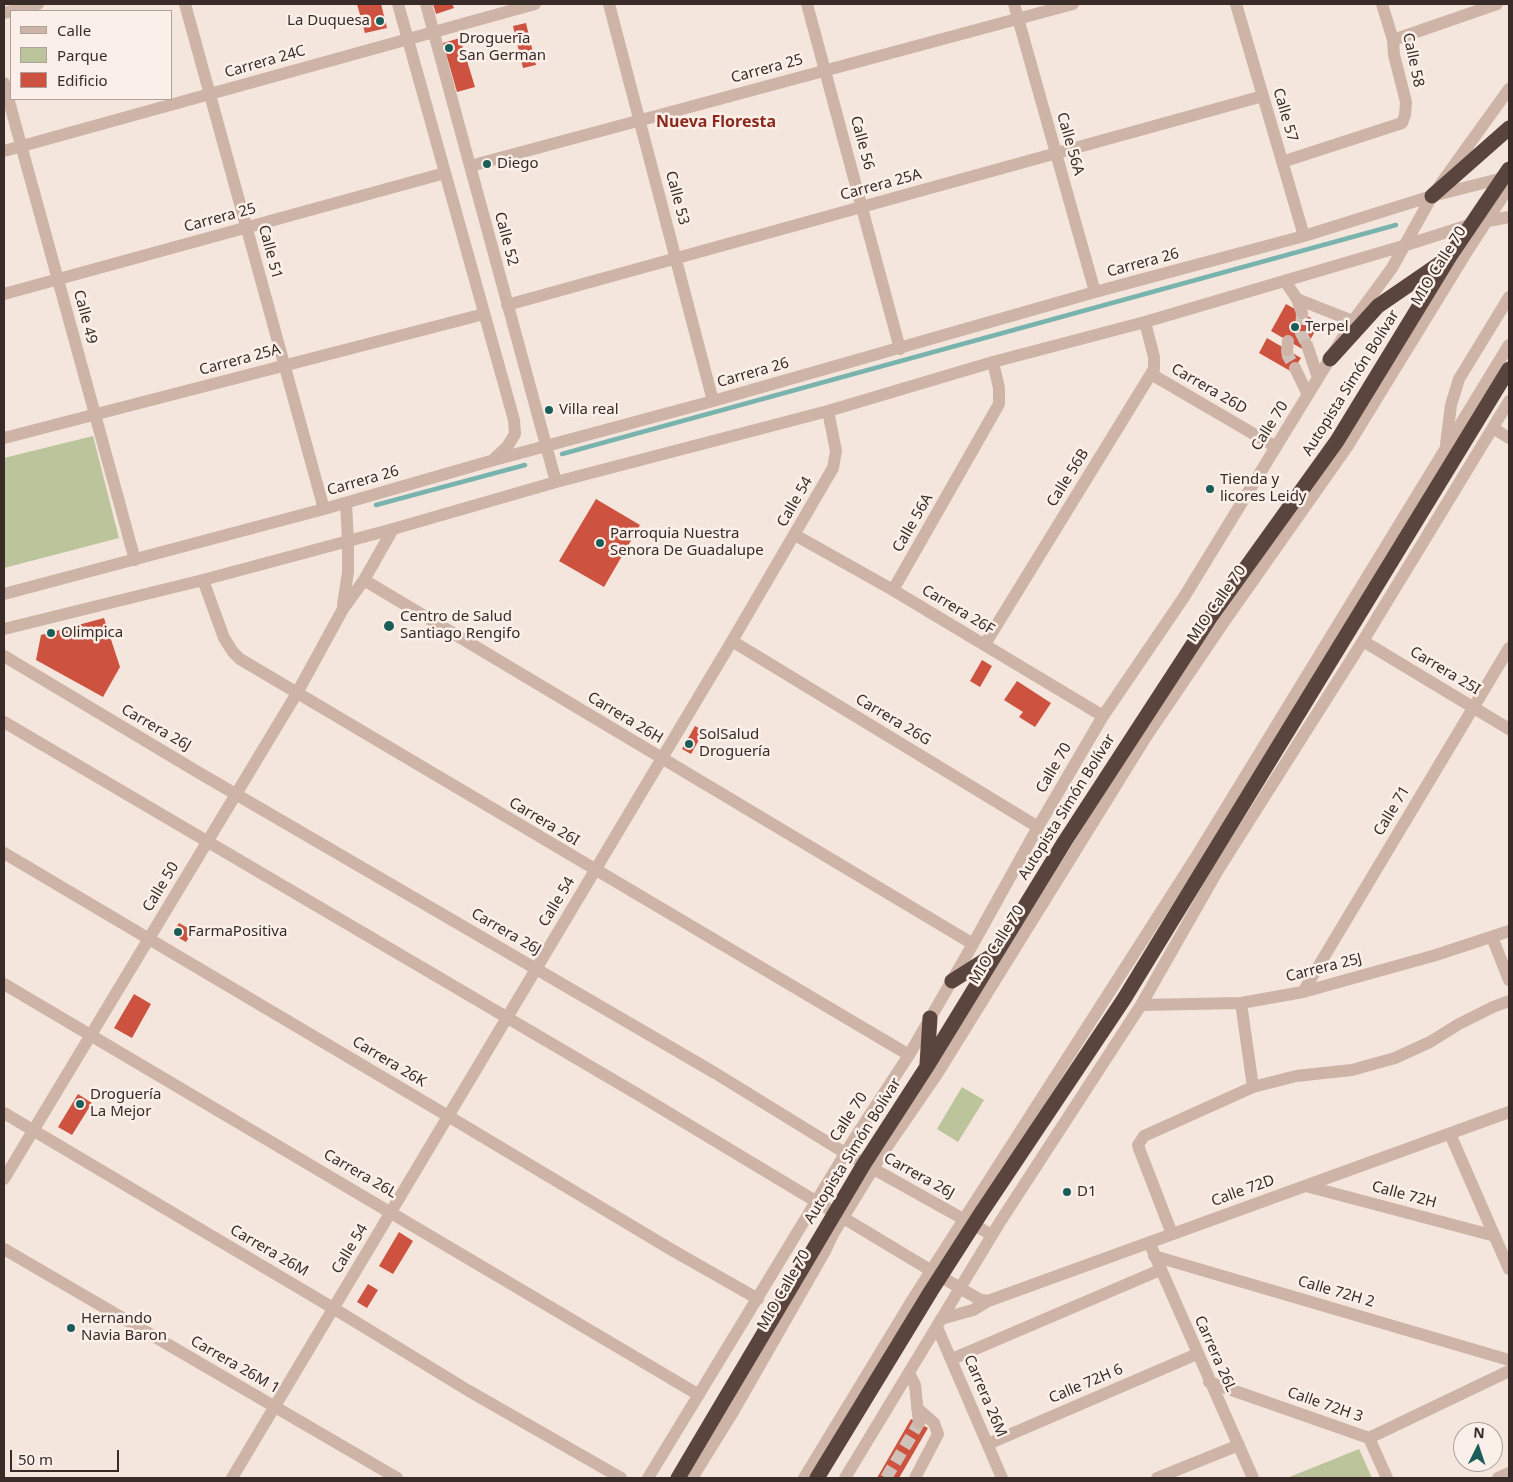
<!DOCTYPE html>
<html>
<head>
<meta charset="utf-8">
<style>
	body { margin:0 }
	#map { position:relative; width:1513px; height:1482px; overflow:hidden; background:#f4e6dc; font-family:"Noto Sans",sans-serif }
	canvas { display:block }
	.frame { position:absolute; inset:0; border:5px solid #392b28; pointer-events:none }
	.legend { position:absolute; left:10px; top:10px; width:162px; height:90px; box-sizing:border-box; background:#fbf0e9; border:1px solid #ada19c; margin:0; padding:6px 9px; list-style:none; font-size:15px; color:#392b28 }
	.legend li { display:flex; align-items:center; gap:10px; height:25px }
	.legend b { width:25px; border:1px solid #ada19c }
	.north { position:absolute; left:1453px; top:1422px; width:50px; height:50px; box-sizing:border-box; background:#fbf0e9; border:1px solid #ada19c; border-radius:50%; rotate:4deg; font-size:14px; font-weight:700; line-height:20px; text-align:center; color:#392b28 }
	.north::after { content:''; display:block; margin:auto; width:18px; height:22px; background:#1b5d59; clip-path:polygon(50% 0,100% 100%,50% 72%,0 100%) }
	.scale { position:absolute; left:10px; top:1450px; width:109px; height:22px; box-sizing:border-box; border:2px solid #392b28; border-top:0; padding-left:6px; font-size:15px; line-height:18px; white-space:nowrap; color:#392b28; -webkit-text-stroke:4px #fbf0e9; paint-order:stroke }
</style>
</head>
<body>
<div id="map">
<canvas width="1513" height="1482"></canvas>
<div class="frame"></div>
<ul class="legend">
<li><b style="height:6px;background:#cdb4a7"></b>Calle</li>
<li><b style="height:14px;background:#bbc49b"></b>Parque</li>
<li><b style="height:14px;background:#cd5240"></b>Edificio</li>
</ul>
<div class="north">N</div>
<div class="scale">50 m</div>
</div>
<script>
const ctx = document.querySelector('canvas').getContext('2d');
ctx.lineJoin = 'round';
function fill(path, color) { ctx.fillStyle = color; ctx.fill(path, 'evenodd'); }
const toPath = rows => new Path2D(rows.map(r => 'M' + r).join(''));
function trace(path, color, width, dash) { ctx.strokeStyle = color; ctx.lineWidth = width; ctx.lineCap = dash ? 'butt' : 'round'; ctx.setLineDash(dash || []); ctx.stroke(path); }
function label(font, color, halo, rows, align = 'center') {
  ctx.font = font + ' "Noto Sans",sans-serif'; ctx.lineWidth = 5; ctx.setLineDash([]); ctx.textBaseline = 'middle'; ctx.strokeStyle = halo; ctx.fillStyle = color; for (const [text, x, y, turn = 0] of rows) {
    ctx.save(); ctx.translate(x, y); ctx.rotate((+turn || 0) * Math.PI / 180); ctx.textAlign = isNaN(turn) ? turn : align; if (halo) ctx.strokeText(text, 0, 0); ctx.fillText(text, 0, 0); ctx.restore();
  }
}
fill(toPath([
	[93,436,119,538,4,568,4,458],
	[962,1087,984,1100,958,1142,937,1129],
	[1359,1449,1372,1478,1287,1478]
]), '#bbc49b');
trace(toPath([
	[562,454,1396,225],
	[376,505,525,465]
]), '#79b3ae', 4.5);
fill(toPath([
	[357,4,381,4,387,28,365,33],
	[433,4,452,4,454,8,436,14],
	[526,23,536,65,523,68,513,26],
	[460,38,475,87,457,92,443,43],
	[1286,304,1320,323,1304,350,1271,331],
	[1267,338,1301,358,1292,372,1259,353],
	[596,499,640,525,604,587,559,561],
	[104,618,120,667,103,697,36,660,41,635],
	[982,660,992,666,980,687,970,681],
	[1017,681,1051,703,1035,727,1019,717,1023,712,1004,700],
	[695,726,704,731,691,754,682,749],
	[179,923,193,931,186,942,172,934],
	[134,994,151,1004,132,1038,114,1028],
	[78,1094,92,1103,72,1135,58,1127],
	[399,1232,413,1241,393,1274,379,1266],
	[368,1284,378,1290,367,1308,357,1302],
	[911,1419,928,1428,899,1478,877,1478]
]), '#cd5240');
trace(toPath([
	[1302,313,1301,333,1307,345],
	[1287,350,1288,356,1295,368],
	[886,1478,919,1423]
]), '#cfc1b8', 12, [12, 6]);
trace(toPath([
	[185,4,324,509],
	[398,4,514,420,515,434,507,447,495,458],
	[426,4,556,482],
	[609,4,713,401],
	[807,4,900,349],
	[1014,4,1095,292],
	[1236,4,1304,236],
	[4,13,38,4],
	[1393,40,1497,4],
	[4,83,135,560],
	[4,151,535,4],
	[1282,162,1402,123,1405,115,1406,102,1394,55,1393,40,1382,4],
	[470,166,1073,4],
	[1285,281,1297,299,1302,313],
	[4,294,445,173],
	[1297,299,1353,321],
	[507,305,1263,96],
	[1307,345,1318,378],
	[1287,350,1288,341],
	[1295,368,1308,395],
	[1151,374,1276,447],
	[1493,428,1509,438],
	[4,438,484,314],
	[1446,444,1451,405,1459,379,1509,297],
	[795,535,893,590,1103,716],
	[203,580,224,638,233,652,240,659,909,1055],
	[364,580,973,944],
	[893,590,999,404,999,388,993,362],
	[4,594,324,509,494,460,713,401,1095,292,1304,236,1432,196,1507,177],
	[343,605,348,572,348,541,346,503],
	[4,629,203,580,393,529,556,482,828,411,993,362,1145,322,1403,246,1472,224,1509,217],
	[732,641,1038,827],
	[1363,641,1509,729],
	[985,644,1154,369,1154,357,1145,322],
	[4,656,196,771,715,1073,845,1153,992,1235],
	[4,722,644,1098,970,1294,979,1299,988,1301],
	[4,853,448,1116,672,1250,758,1299],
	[1492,937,1509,980],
	[4,984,699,1395],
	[1303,992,1509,648],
	[1241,1003,1253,1087],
	[1141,1005,1241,1003,1303,992,1436,955,1509,931],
	[4,1113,333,1308,469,1391,621,1478],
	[1450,1134,1509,1269],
	[4,1179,297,693,343,609,364,580,393,529],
	[1306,1186,1495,1236],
	[1172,1234,1140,1151,1138,1145,1144,1136,1253,1087,1296,1076,1352,1070,1395,1058,1430,1042,1459,1024,1493,1007,1509,1001],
	[4,1249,397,1478],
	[1152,1249,1253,1478],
	[1154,1256,1509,1360],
	[941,1319,973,1310,988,1301,1509,1112],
	[937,1327,1002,1478],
	[952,1359,1160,1270],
	[909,1373,915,1385,919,1423],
	[1209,1382,1369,1438,1509,1371],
	[1369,1438,1387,1478],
	[988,1444,1197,1354],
	[232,1478,732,641,833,468,836,451,828,411],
	[648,1478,854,1139,909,1055,973,944,1038,827,1103,716,1184,597,1353,321,1392,268,1432,196,1509,89],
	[692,1478,733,1412,825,1251,833,1234,882,1154,937,1074,1144,740,1224,622,1347,447,1466,253,1509,187],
	[804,1478,911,1302,1196,857,1509,345],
	[845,1478,1000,1222,1141,1005,1218,870,1363,641,1509,401],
	[915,1478,938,1434,934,1423,917,1408],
	[1157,1478,1239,1445],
	[1498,1478,1509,1473]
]), '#cdb4a7', 12);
trace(toPath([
	[1432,196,1509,128],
	[1330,359,1378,306,1445,260],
	[952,981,993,955],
	[927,1064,930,1018],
	[678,1478,864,1164,926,1068,1065,841,1212,615,1337,441,1450,256,1509,169],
	[817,1478,931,1291,981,1213,1124,999,1509,369]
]), '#5a443e', 15);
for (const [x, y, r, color] of [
	[380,21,5,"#1b5d59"],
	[449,48,5,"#1b5d59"],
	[487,164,5,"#1b5d59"],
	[1295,327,5,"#1b5d59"],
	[549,410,5,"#1b5d59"],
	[1210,489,5,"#1b5d59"],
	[600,543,5,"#1b5d59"],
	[389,626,6,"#1b5d59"],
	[51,633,5,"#1b5d59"],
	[689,744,5,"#1b5d59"],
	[178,932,5,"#1b5d59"],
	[80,1104,5,"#1b5d59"],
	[1067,1192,5,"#1b5d59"],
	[71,1328,5,"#1b5d59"]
]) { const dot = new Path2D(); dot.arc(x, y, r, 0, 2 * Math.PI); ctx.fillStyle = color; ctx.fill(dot); trace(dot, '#fbf0e9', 2); }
label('15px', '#392b28', '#fbf0e9', [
	["La Duquesa",370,21,"right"],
	["Droguerīa",459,39],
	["San German",459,56],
	["Diego",497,164],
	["Terpel",1305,327],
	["Villa real",559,410],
	["Tienda y",1220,480],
	["licores Leidy",1220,497],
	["Parroquia Nuestra",610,534],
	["Senora De Guadalupe",610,551],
	["Centro de Salud",400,617],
	["Santiago Rengifo",400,634],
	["Olimpica",61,633],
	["SolSalud",699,735],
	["Droguería",699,752],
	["FarmaPositiva",188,932],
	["Droguería",90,1095],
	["La Mejor",90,1112],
	["D1",1077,1192],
	["Hernando",81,1319],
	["Navia Baron",81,1336]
], 'left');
label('15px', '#392b28', '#fbf0e9', [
	["Calle 58",1413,60,78],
	["Carrera 24C",265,62,-16],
	["Carrera 25",767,69,-15],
	["Calle 57",1285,115,74],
	["Calle 56",862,143,75],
	["Calle 56A",1070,144,74],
	["Carrera 25A",881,185,-15],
	["Calle 53",677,198,75],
	["Carrera 25",220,218,-15],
	["Calle 52",506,239,75],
	["Calle 51",270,252,75],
	["Carrera 26",1143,263,-15],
	["MIO Calle 70",1439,266,-58],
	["Calle 49",85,317,75],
	["Carrera 25A",240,360,-15],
	["Carrera 26",753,373,-16],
	["Autopista Simón Bolívar",1351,383,-58],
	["Carrera 26D",1209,389,30],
	["Calle 70",1270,426,-58],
	["Calle 56B",1068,478,-58],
	["Carrera 26",363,481,-16],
	["Calle 54",795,502,-60],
	["Calle 56A",913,523,-60],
	["MIO Calle 70",1217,604,-55],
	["Carrera 26F",958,610,31],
	["Carrera 25I",1445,671,31],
	["Carrera 26H",625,718,31],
	["Carrera 26G",893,720,31],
	["Carrera 26J",156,728,30],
	["Calle 70",1054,768,-60],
	["Autopista Simón Bolívar",1067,807,-58],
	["Calle 71",1392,811,-59],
	["Carrera 26I",544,822,31],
	["Calle 50",161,887,-59],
	["Calle 54",557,902,-59],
	["Carrera 26J",506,932,30],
	["MIO Calle 70",997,945,-58],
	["Carrera 25J",1324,968,-14],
	["Carrera 26K",389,1062,31],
	["Calle 70",849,1117,-57],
	["Autopista Simón Bolívar",853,1151,-58],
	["Carrera 26L",360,1174,30],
	["Carrera 26J",919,1176,29],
	["Calle 72D",1243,1191,-20],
	["Calle 72H",1404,1195,15],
	["Calle 54",350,1249,-59],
	["Carrera 26M",269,1251,30],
	["MIO Calle 70",784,1290,-60],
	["Calle 72H 2",1336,1292,16],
	["Carrera 26L",1215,1354,66],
	["Carrera 26M 1",235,1365,30],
	["Calle 72H 6",1086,1384,-23],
	["Carrera 26M",985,1396,67],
	["Calle 72H 3",1325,1405,19]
]);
label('bold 16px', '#8d291c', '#fbf0e9', [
	["Nueva Floresta",716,122]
]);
</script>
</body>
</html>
